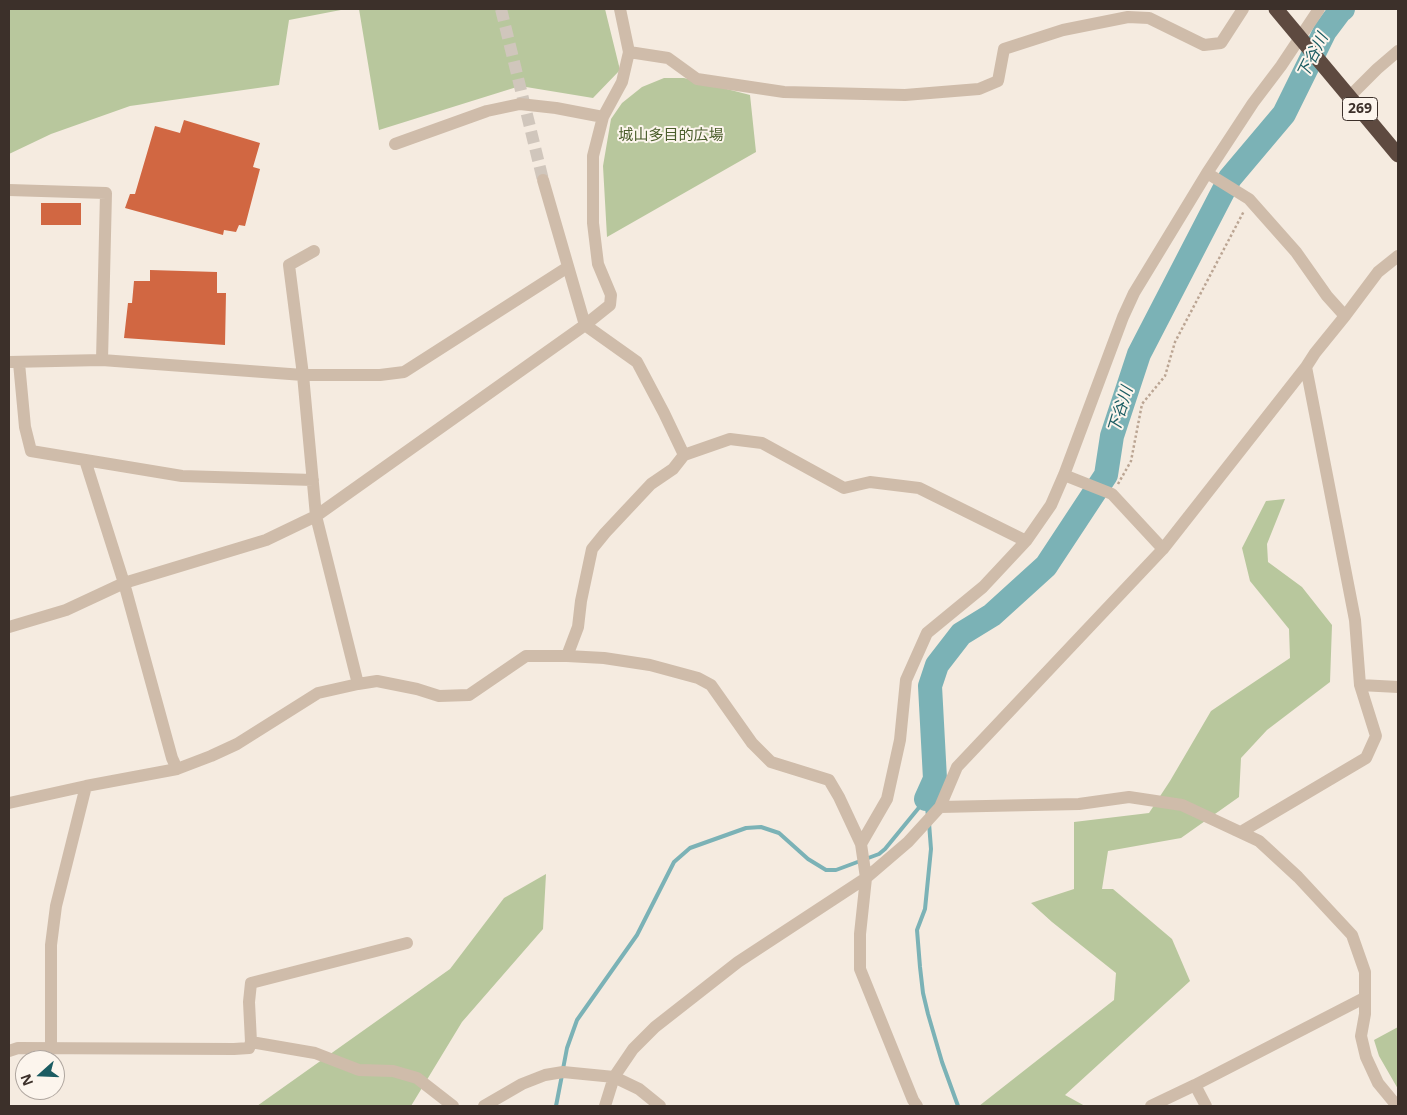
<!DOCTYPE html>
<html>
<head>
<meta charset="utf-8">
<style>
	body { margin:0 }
	#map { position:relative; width:1407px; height:1115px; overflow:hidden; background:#f5ebe0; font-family:"Open Sans",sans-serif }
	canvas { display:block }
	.frame { position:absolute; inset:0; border:10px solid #3c302a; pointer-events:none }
	.north { position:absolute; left:15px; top:1050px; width:50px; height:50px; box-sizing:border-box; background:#fcf5ed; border:1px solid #afa69f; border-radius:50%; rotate:250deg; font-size:14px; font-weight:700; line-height:20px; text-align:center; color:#3c302a }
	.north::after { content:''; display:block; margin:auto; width:18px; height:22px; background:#1b5c62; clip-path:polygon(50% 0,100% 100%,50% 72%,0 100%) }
</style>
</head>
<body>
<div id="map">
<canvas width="1407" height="1115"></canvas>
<div class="frame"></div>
<div class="north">N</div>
</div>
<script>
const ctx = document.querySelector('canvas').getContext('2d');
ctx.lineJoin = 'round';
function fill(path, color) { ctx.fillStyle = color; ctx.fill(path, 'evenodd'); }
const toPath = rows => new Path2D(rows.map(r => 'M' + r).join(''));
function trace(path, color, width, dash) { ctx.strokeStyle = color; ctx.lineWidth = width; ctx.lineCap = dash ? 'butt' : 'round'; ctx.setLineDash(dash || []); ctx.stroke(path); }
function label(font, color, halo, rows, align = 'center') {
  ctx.font = font + ' "Open Sans","Noto Sans JP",sans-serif'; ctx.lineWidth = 4; ctx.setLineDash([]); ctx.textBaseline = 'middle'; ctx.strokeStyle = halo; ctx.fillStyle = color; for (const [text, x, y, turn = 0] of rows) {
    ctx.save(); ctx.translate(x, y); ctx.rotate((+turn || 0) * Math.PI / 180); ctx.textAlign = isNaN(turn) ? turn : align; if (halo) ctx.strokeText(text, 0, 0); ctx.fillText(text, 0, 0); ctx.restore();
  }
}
fill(toPath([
	[9,9,346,9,289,20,279,85,130,106,51,134,9,154],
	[359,9,605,9,620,70,593,98,520,86,379,130],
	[664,78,684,78,750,95,756,152,607,237,603,166,611,119,622,103,642,87],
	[1285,499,1267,544,1268,562,1302,587,1332,625,1330,682,1267,730,1241,758,1239,797,1181,838,1108,851,1102,889,1113,889,1172,939,1190,981,1065,1095,1085,1106,979,1106,1114,1000,1116,973,1052,922,1031,903,1074,889,1074,822,1149,813,1170,781,1211,711,1290,658,1289,629,1250,581,1242,548,1266,501],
	[546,874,543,929,462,1022,411,1106,257,1106,450,969,504,898],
	[1398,1027,1398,1089,1379,1056,1374,1040]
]), '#b8c79d');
trace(toPath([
	[926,799,928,816],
	[929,823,931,849,925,909,917,930,920,967,923,993,928,1014,942,1062,958,1106],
	[563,1069,567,1048,577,1020,637,935,674,862,690,848,746,828,761,827,779,833,808,859,826,870,836,870,879,854,885,849,926,799],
	[556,1106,562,1075]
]), '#7bb2b6', 4);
trace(toPath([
	[926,799,935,779,930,686,937,665,961,634,992,615,1046,566,1106,475,1112,436,1139,354,1230,178,1284,114,1325,31,1340,11,1343,9]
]), '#7bb2b6', 24);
fill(toPath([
	[184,120,260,143,253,167,260,169,245,226,239,225,236,232,224,230,223,235,125,208,130,194,135,194,155,126,180,133],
	[41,203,81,203,81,225,41,225],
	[150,270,217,272,217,293,226,293,225,345,124,338,128,303,132,303,134,281,150,281]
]), '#d16742');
trace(toPath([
	[501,9,543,180]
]), '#d0c6bc', 12, [12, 6]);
trace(toPath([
	[1118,484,1131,461,1142,404,1165,376,1175,342,1244,211]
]), '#bba593', 2.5, [2.5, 2.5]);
trace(toPath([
	[629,52,668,58,697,79,784,92,905,95,979,89,998,81,1004,49,1063,30,1128,17,1149,18,1204,45,1221,43,1243,9],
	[1350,96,1377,69,1398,51],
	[395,144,487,111,520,104,556,108,603,117],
	[1207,173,1249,199,1296,252,1327,296,1345,316],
	[543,180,585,325,637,362,664,413,684,455],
	[9,190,106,193,102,360],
	[314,251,289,265,303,375,316,516,358,684],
	[9,362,102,360,303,375,380,375,404,372,568,267],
	[19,363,25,427,31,451,182,476,313,480],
	[85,460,124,583,172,758,177,769],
	[1064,475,1112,494,1163,549],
	[9,627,66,610,124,583,266,540,316,516,585,325,610,305,611,295,598,264,593,223,593,156,603,117,622,82,629,52,620,9],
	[567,656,578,627,581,601,592,549,605,533,651,484,673,469,684,455,730,439,762,443,844,488,870,482,919,488,1026,541],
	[1360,685,1398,687],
	[9,803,86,786,177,769,211,756,237,744,318,693,358,684,377,681,417,689,439,696,469,695,526,656,567,656,604,658,650,665,698,678,711,685,752,743,771,762,829,780,839,797,861,844,866,878,860,934,860,969,913,1100,917,1106],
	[940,807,1079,804,1129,797,1182,805,1259,841,1298,877,1352,935,1365,972,1365,1014,1361,1036,1366,1057,1378,1083,1397,1106],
	[1241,832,1366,758,1376,736,1360,685,1355,620,1306,367],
	[861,844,887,799,900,740,906,680,927,633,983,587,1026,541,1051,505,1064,475,1123,317,1134,293,1207,173,1253,103,1281,66,1319,9],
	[251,1042,315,1053,359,1070,393,1071,417,1078,453,1106],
	[51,1048,51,945,56,906,86,786],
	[9,1051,18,1048,234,1049,249,1048,251,1042,249,1002,251,983,407,943],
	[1195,1085,1206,1106],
	[484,1106,522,1084,545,1075,563,1072,614,1077,639,1089,660,1106],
	[605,1106,614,1077,633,1049,655,1027,738,962,866,878,908,842,940,807,957,767,1163,549,1306,367,1315,353,1345,316,1378,272,1398,256],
	[1151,1106,1195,1085,1364,998]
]), '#cfbcaa', 12);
trace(toPath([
	[1276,9,1398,155]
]), '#5e4a40', 15);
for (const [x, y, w] of [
	[1360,109,35]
]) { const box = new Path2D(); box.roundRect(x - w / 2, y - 11.5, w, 23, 4); ctx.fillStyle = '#fcf5ed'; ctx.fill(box); trace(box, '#3c302a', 1); }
label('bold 14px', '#3c302a', null, [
	["269",1360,109]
]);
label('15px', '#4a5d2b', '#fcf5ed', [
	["城山多目的広場",671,136]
]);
label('italic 16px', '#1b5c62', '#fcf5ed', [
	["下谷川",1313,56,-63],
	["下谷川",1121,410,-73]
]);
</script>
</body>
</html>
